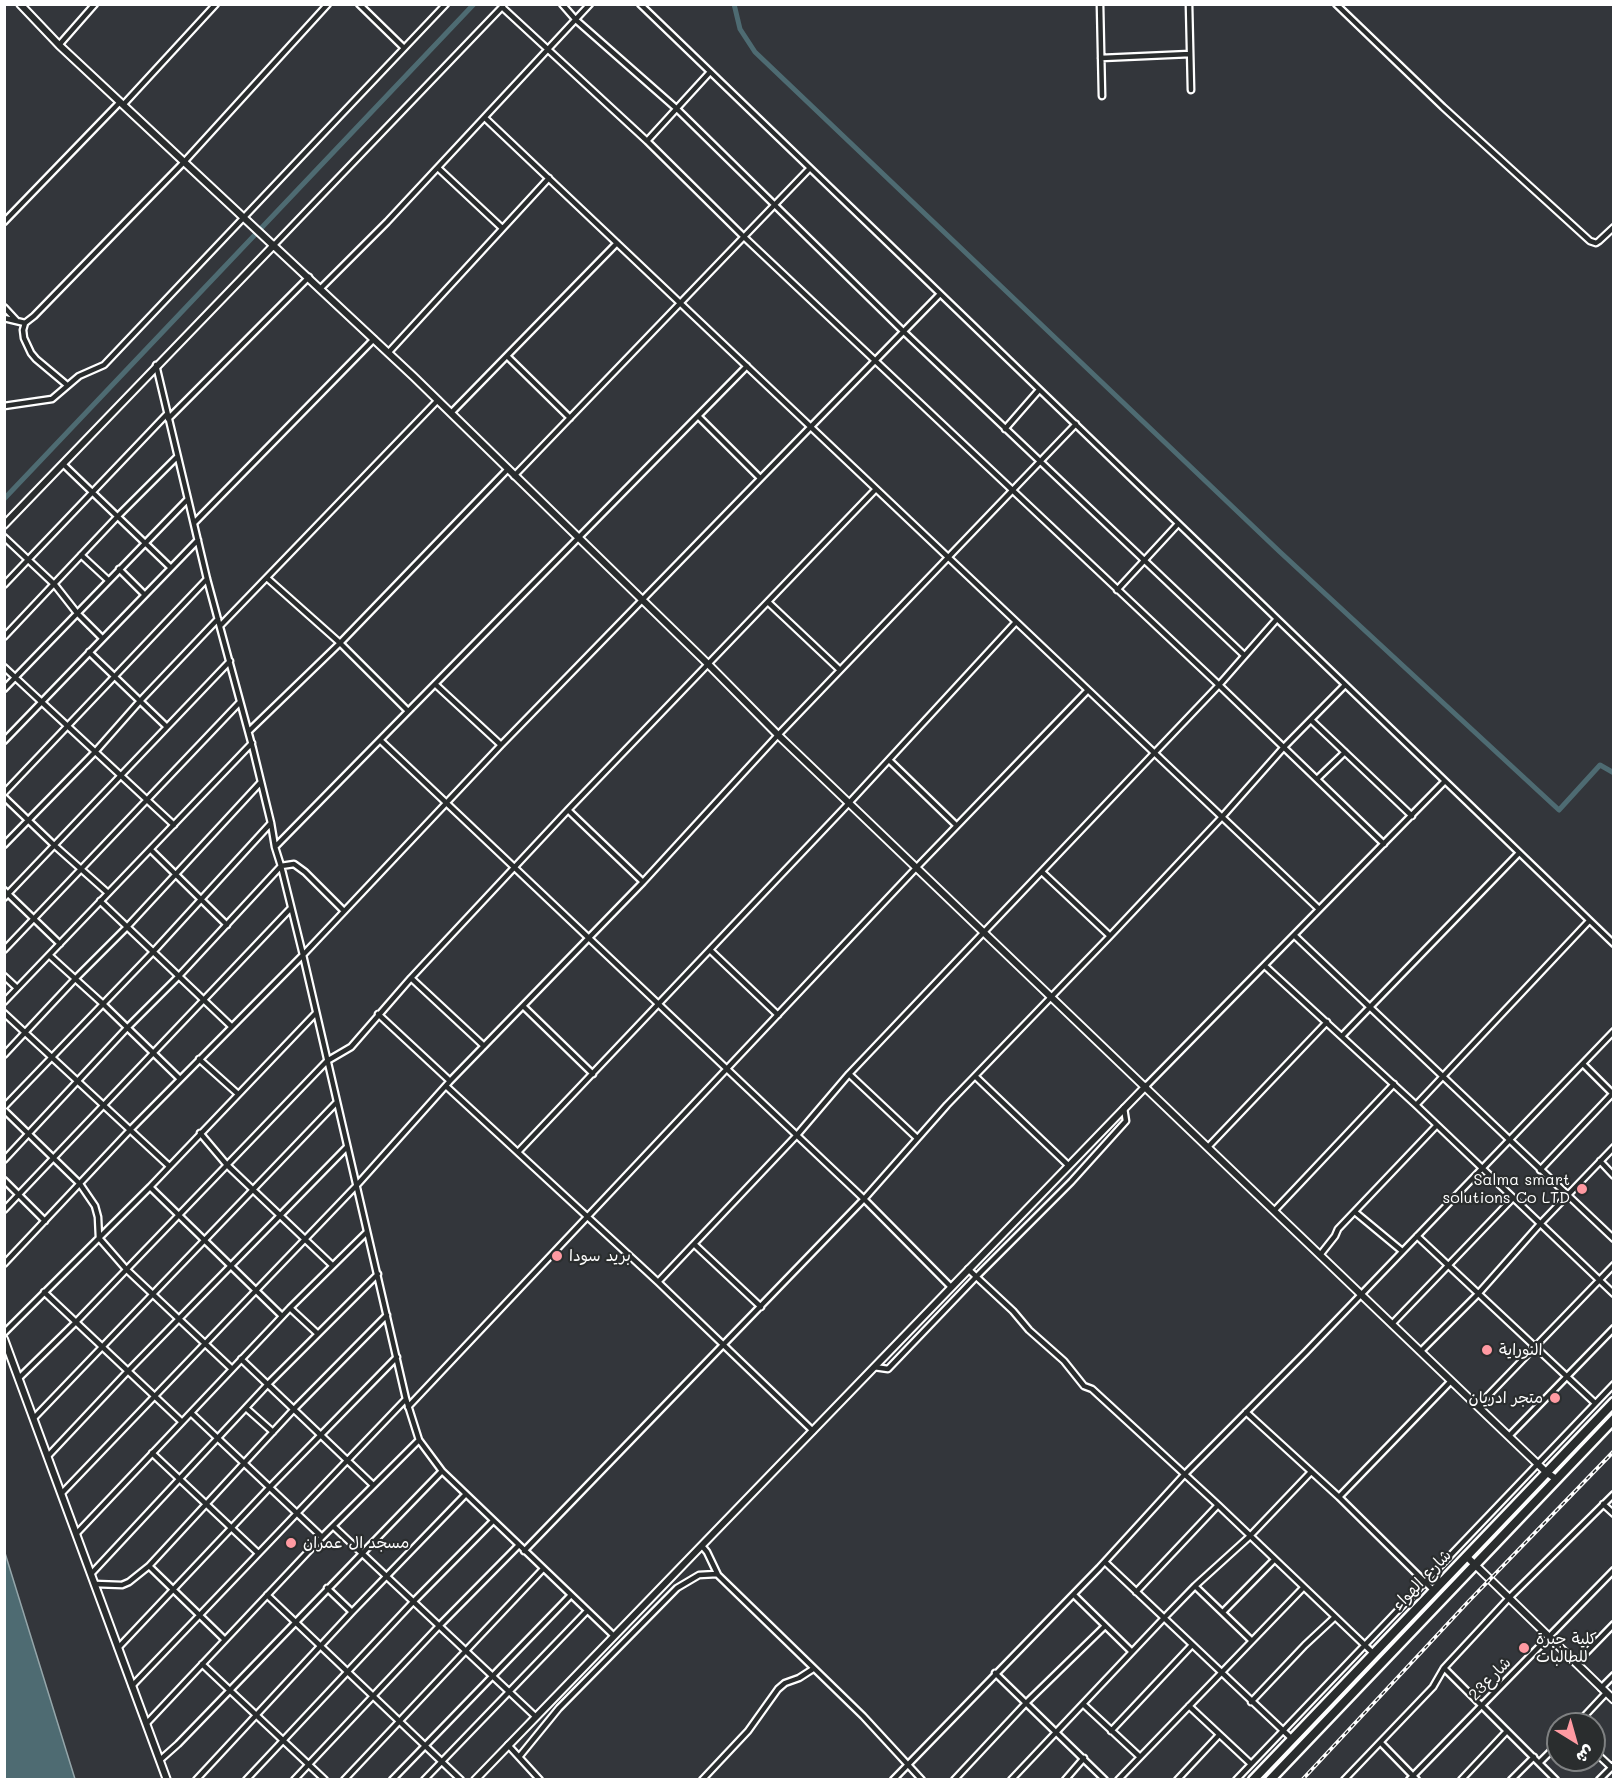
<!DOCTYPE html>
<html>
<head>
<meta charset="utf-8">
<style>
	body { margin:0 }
	#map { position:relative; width:1618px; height:1784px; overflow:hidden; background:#33363b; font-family:Mali,"Playpen Sans Arabic",sans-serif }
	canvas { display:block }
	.frame { position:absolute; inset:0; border:6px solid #fff; pointer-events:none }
	.north { position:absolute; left:1546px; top:1712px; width:60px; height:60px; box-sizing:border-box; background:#2a2d2e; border:2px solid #7f8182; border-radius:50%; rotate:143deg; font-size:16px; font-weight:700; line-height:24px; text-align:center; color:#fff }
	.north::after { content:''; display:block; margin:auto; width:21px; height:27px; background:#ff9aa2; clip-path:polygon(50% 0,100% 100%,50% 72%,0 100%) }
</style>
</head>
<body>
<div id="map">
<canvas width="1618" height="1784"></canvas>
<div class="frame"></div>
<div class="north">ش</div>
</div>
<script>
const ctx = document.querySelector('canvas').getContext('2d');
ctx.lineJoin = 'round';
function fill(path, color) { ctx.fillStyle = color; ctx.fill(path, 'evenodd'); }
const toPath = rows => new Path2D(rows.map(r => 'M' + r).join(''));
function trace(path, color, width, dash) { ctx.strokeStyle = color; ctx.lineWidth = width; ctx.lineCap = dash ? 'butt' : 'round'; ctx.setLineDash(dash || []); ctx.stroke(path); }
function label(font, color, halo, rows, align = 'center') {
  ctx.font = font + ' Mali,"Playpen Sans Arabic",sans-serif'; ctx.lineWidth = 4.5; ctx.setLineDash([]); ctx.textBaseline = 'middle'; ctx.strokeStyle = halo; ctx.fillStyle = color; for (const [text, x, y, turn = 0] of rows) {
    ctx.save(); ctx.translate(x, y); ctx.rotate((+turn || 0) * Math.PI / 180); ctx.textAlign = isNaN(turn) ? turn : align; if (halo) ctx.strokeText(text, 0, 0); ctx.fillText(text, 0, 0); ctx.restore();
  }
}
const water = toPath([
	[5,1553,75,1779,5,1779,5,1553]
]);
fill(water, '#4e6b72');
trace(water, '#95a6aa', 1.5);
trace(toPath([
	[734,4,740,29,755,52,1280,552,1559,810,1600,765,1614,773],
	[4,499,474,4]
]), '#4e6b72', 5);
const minor = toPath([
	[359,4,403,47],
	[562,4,576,20,677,109,904,332,1244,655],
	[640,4,1614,944],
	[1100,4,1102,96],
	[1189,4,1191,90],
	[1336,4,1443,107,1590,241,1596,243,1599,241,1614,227],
	[502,7,647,141,744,237,1219,685,1384,844],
	[59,45,95,4],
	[1101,58,1190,54],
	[123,105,216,4],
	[485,118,1319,909],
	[647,141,710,72],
	[438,168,502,228],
	[4,222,120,102],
	[274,245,503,6],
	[320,289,387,222,590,4],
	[4,307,17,321],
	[4,318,25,323],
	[388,353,549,178],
	[507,356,570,418],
	[156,365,207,579,253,749,271,823,275,847,281,866,303,955,406,1399,419,1440,442,1471,613,1635],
	[67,385,36,359,31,353,24,338,23,330,25,323,34,316,184,162,328,4],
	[4,406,52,399,79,376,104,365,446,4],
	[451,413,617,243],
	[698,416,760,478],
	[168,419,309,277],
	[1005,429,1039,390],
	[63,464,171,568],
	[514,476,810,168],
	[194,523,374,339],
	[4,537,55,585,77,613,102,638],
	[81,555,108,580],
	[119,569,144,594],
	[267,578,340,643,408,711],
	[4,585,167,414],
	[1117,590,1177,525],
	[769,603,840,670],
	[220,626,438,400],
	[4,637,118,516,177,457],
	[89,652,167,727],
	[4,667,174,825],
	[435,684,501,745],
	[4,689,188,499],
	[1311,720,1412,816],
	[249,731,340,643,508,469],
	[380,740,864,1199,951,1287],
	[4,741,198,540],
	[889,760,956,825],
	[1317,779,1345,752],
	[4,793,207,579],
	[4,797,54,845,108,893],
	[568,810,643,882],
	[4,845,95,752,140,701,218,619],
	[275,847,747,366],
	[151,850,227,925],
	[1042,872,1110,936],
	[4,890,60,944],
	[4,898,230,661],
	[100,901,231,1026],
	[1295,936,1614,1239],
	[4,950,240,702],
	[710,950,778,1015],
	[49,955,102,1003,180,1079],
	[1265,966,1416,1105,1614,1294],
	[4,976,17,988],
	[411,978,484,1046],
	[4,1002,252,743],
	[523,1006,593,1074],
	[4,1013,169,1166],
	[378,1014,450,1081],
	[1342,1036,1518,854],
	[4,1055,75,979,127,927,261,782],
	[199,1059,238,1094],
	[1583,1064,1613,1094],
	[849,1074,917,1138],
	[975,1076,1068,1165],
	[446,1086,658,1282,813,1431],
	[1146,1086,1445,781],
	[1416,1105,1589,921],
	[4,1107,153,952,271,823],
	[4,1110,80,1184,95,1206,98,1217,99,1238,126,1269,232,1369],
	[200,1133,227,1165,332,1265],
	[1208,1147,1327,1022],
	[518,1152,849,803,1016,622],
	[4,1160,127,1028,179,976,281,866,294,864,305,872,344,911],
	[1600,1161,1614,1176],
	[1540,1170,1614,1092],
	[4,1180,45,1221],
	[150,1187,282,1316],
	[4,1210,291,908],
	[1274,1211,1394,1084],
	[1355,1212,1402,1251],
	[1417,1236,1595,1403],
	[694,1244,761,1307],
	[1320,1255,1335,1236,1338,1229,1437,1125],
	[4,1264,130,1130,303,955,501,745,940,294],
	[968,1269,1013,1311,1029,1330,1064,1361,1084,1386,1092,1389,1218,1505,1373,1653],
	[658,1282,797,1135,849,1074,1219,685,1276,620],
	[44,1292,182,1422],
	[290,1308,318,1334],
	[1392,1324,1513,1198],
	[4,1333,150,1187,316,1013],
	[1421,1351,1478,1294,1540,1224,1614,1147],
	[241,1359,373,1485],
	[874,1367,888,1369,976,1277,1071,1182,1126,1121,1124,1108],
	[19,1378,76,1322,327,1061,351,1047,411,978,568,810,876,489],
	[1478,1406,1614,1265],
	[408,1407,917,867,1088,690],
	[246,1408,273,1432],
	[1246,1412,1339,1497,1433,1590],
	[191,1413,322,1537],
	[34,1418,337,1102],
	[1510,1435,1614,1328],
	[152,1453,258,1553],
	[48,1456,128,1371,347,1147],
	[62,1493,357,1185,450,1081,643,882,778,735,1076,424],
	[1339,1497,1451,1381],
	[1603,1504,1614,1514],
	[333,1526,536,1717],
	[77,1533,290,1308,367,1232],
	[702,1546,707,1552,718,1575,863,1716,922,1780],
	[524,1551,864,1199,947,1105,1110,936,1222,817,1284,747,1345,685],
	[1105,1562,1292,1739],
	[149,1566,225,1640],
	[91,1574,268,1384,378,1274],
	[95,1584,122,1585,129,1582,149,1566,294,1409,387,1315],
	[1195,1586,1251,1640],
	[327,1588,352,1612],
	[1136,1592,1218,1505],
	[267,1595,461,1780],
	[1074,1595,1131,1651],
	[1223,1612,1274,1560],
	[118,1648,270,1487,397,1357],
	[1576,1663,1614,1624],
	[202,1664,325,1780],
	[1444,1668,1556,1780],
	[995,1673,1105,1780],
	[132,1686,406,1399],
	[1601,1688,1614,1675],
	[1251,1702,1305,1645,1334,1618],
	[1083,1704,1140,1757],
	[1189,1706,1251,1764],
	[147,1723,322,1537,419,1440],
	[1577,1724,1606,1693],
	[1111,1731,1192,1645],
	[1381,1743,1417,1780],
	[508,1745,540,1780],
	[1594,1751,1611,1767],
	[519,1757,559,1708,677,1588,699,1575,717,1574],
	[160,1760,178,1744,442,1471],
	[1540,1762,1558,1744],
	[196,1780,352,1612,466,1494],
	[246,1780,413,1602,493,1521],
	[294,1780,439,1626,518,1546],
	[344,1780,543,1569],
	[392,1780,571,1595],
	[424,1780,587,1611],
	[702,1780,748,1731,778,1689,785,1683,799,1678,813,1669],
	[893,1780,1099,1568,1184,1475,1306,1352,1614,1031],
	[954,1780,1027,1702,1105,1626],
	[1011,1780,1164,1618,1195,1586,1249,1537,1310,1473],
	[1065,1780,1084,1758],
	[1118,1780,1303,1588],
	[1177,1780,1219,1735],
	[1236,1780,1614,1384],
	[1344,1780,1433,1687,1444,1668,1509,1598,1614,1494],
	[1409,1780,1614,1570],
	[1461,1780,1507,1731],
	[1511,1780,1534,1757],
	[1599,1780,1614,1765]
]);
const tertiary = toPath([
	[20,4,59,45,414,377,708,664,778,735,1546,1472,1556,1479],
	[4,525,274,245],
	[4,1339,167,1780],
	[1466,1556,1614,1700],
	[475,1780,1146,1086]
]);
const trunk = toPath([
	[1253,1780,1614,1402],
	[1270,1780,1614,1419]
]);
trace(minor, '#fff', 9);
trace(tertiary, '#fff', 10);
trace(trunk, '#fff', 13);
trace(minor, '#2a2d2e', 4.5);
trace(tertiary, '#2a2d2e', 6);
trace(trunk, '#2a2d2e', 8);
const rail = toPath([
	[1302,1780,1468,1602,1614,1451]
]);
trace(rail, '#fff', 4);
trace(rail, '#2a2d2e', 1.5, [4.5]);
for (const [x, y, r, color] of [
	[1582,1189,6,"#ff9aa2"],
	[557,1256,6,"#ff9aa2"],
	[1487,1350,6,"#ff9aa2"],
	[1555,1398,6,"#ff9aa2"],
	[291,1543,6,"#ff9aa2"],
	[1524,1648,6,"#ff9aa2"]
]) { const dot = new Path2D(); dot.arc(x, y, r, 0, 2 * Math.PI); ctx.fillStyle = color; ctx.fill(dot); trace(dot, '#2a2d2e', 2); }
label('16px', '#fff', '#2a2d2e', [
	["Salma smart",1570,1180,"right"],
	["solutions Co LTD",1570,1198,"right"],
	["بريد سودا",569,1256],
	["النوراية",1499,1350],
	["متجر ادريان",1543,1398,"right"],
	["مسجد ال عمران",303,1543],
	["كلية جبرة",1536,1639],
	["للطالبات",1536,1657]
], 'left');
label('16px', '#fff', '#2a2d2e', [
	["شارع الهواء",1422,1580,-46],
	["شارع23",1490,1679,-46]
]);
</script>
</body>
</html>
